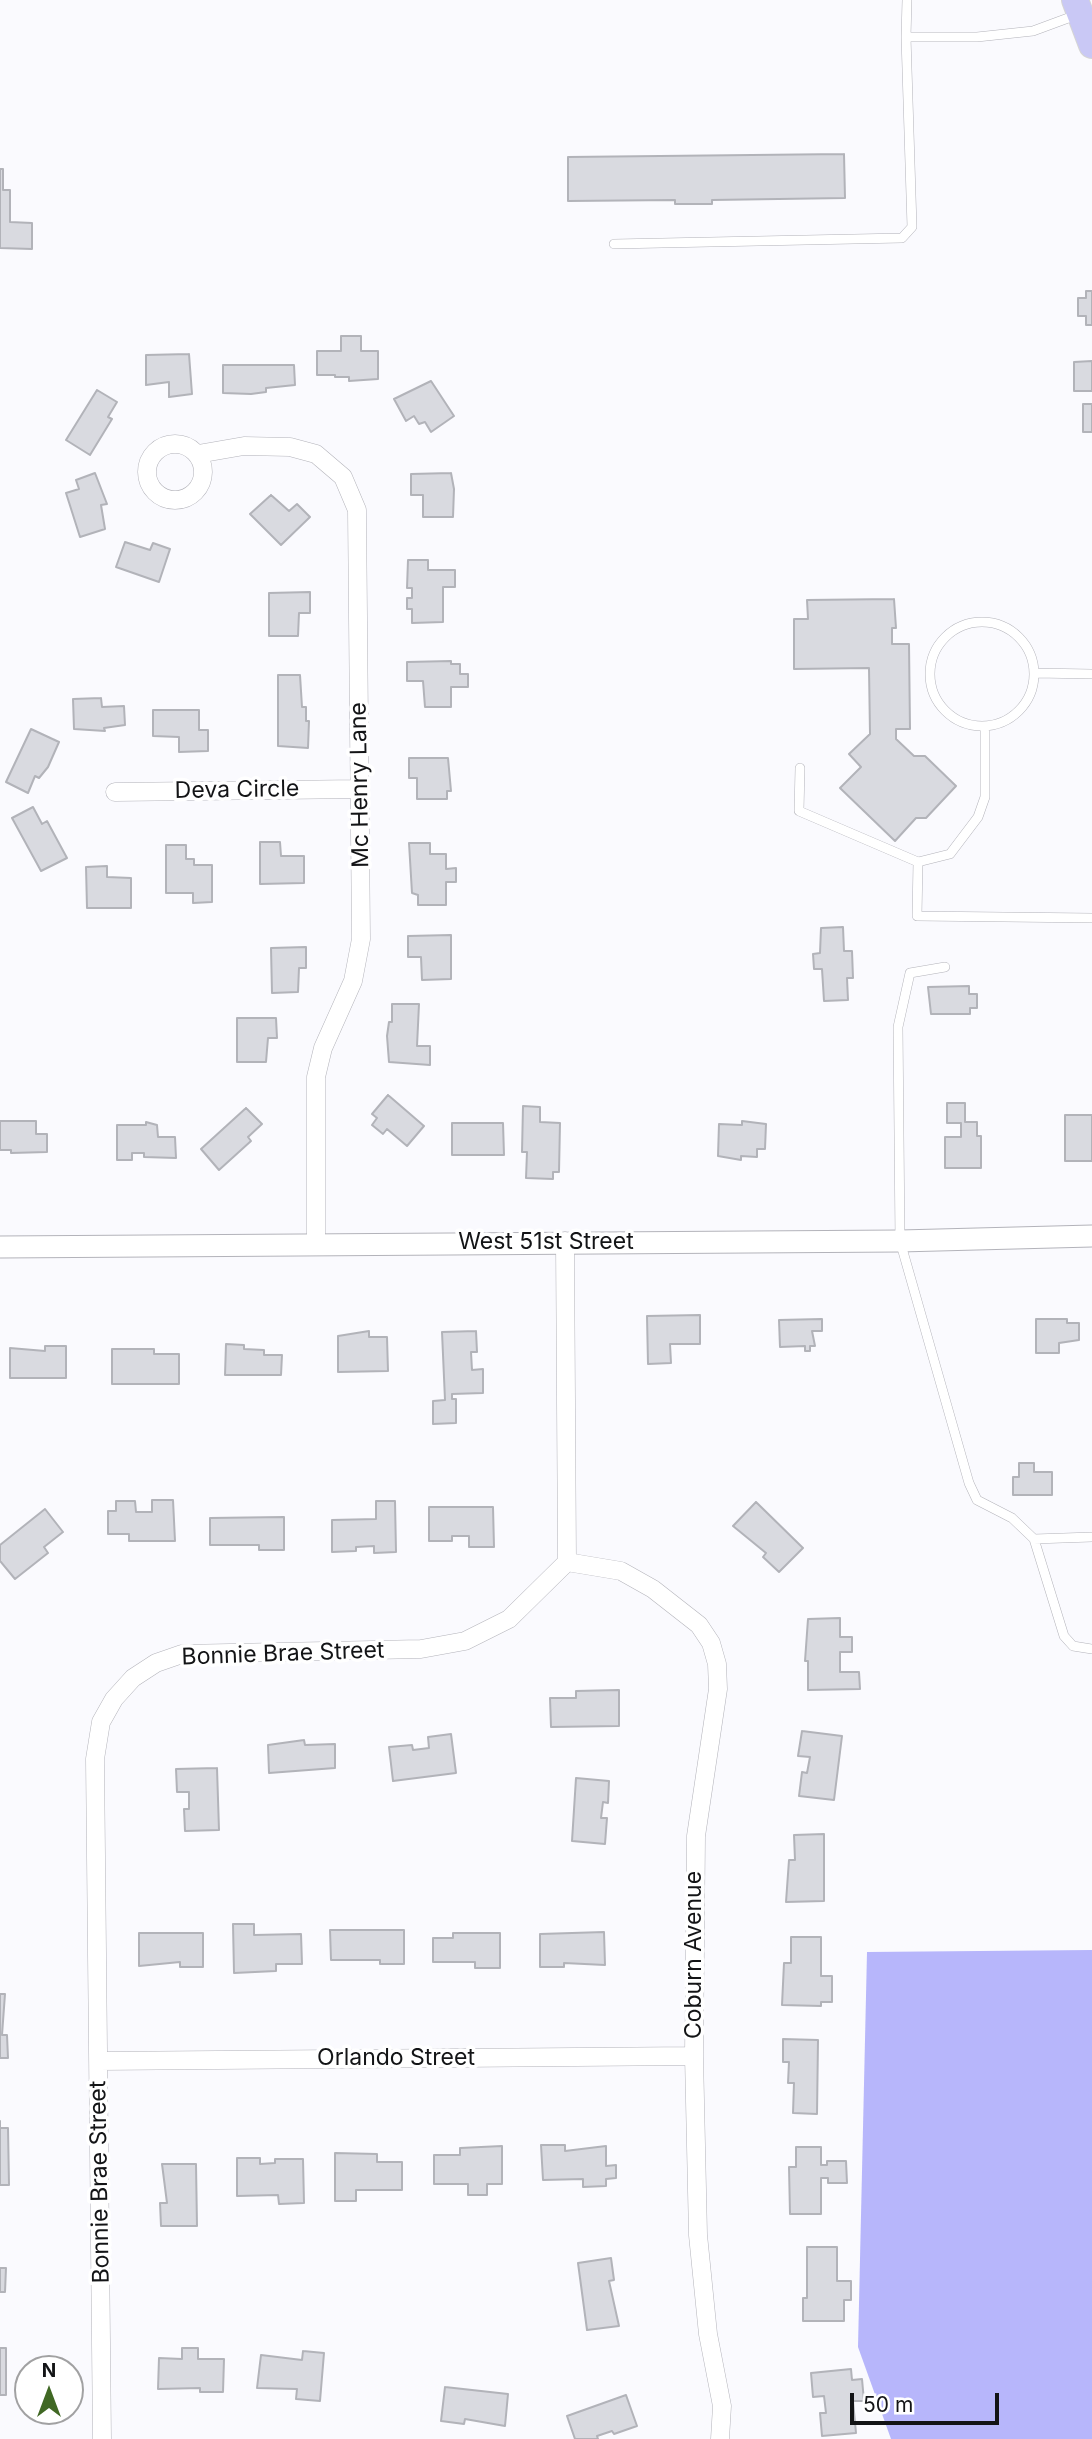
<!DOCTYPE html>
<html>
<head>
<meta charset="utf-8">
<style>
	body { margin:0 }
	#map { position:relative; width:1092px; height:2439px; overflow:hidden; background:#fafafe; font-family:Inter,sans-serif }
	canvas { display:block }
	.north { position:absolute; left:14px; top:2355px; width:70px; height:70px; box-sizing:border-box; background:#fff; border:2px solid #a1a1a2; border-radius:50%; rotate:0deg; font-size:19px; font-weight:700; line-height:28px; text-align:center; color:#131416 }
	.north::after { content:''; display:block; margin:auto; width:24px; height:32px; background:#406824; clip-path:polygon(50% 0,100% 100%,50% 72%,0 100%) }
	.scale { position:absolute; left:850px; top:2393px; width:149px; height:32px; box-sizing:border-box; border:4px solid #131416; border-top:0; padding-left:9px; font-size:21px; line-height:24px; white-space:nowrap; color:#131416; -webkit-text-stroke:5px #fff; paint-order:stroke }
</style>
</head>
<body>
<div id="map">
<canvas width="1092" height="2439"></canvas>
<div class="north">N</div>
<div class="scale">50 m</div>
</div>
<script>
const ctx = document.querySelector('canvas').getContext('2d');
ctx.lineJoin = 'round';
function fill(path, color) { ctx.fillStyle = color; ctx.fill(path, 'evenodd'); }
const toPath = rows => new Path2D(rows.map(r => 'M' + r).join(''));
function trace(path, color, width, dash) { ctx.strokeStyle = color; ctx.lineWidth = width; ctx.lineCap = dash ? 'butt' : 'round'; ctx.setLineDash(dash || []); ctx.stroke(path); }
function label(font, color, halo, rows, align = 'center') {
  ctx.font = font + ' Inter,sans-serif'; ctx.lineWidth = 7; ctx.setLineDash([]); ctx.textBaseline = 'middle'; ctx.strokeStyle = halo; ctx.fillStyle = color; for (const [text, x, y, turn = 0] of rows) {
    ctx.save(); ctx.translate(x, y); ctx.rotate((+turn || 0) * Math.PI / 180); ctx.textAlign = isNaN(turn) ? turn : align; if (halo) ctx.strokeText(text, 0, 0); ctx.fillText(text, 0, 0); ctx.restore();
  }
}
fill(toPath([
	[1092,1950,1092,2439,891,2439,858,2347,867,1952]
]), '#b7b6fb');
const building = toPath([
	[844,154,845,198,712,200,712,204,675,204,675,200,568,201,568,157,844,154],
	[0,169,3,169,3,190,10,190,10,222,32,223,32,249,0,248,0,169],
	[1086,291,1092,291,1092,325,1086,325,1086,316,1078,316,1078,298,1086,298,1086,291],
	[341,336,361,336,361,351,378,351,378,379,349,381,349,377,335,377,335,375,317,375,317,351,341,351,341,336],
	[189,354,192,394,169,397,169,382,146,385,146,355,189,354],
	[1092,361,1092,391,1074,391,1074,362,1092,361],
	[223,365,294,365,295,385,266,388,266,392,251,394,223,393,223,365],
	[431,381,454,416,431,432,425,422,419,424,414,416,406,421,394,399,431,381],
	[97,390,117,402,108,417,112,419,90,455,66,440,97,390],
	[1083,404,1092,404,1092,432,1083,432,1083,404],
	[95,473,107,504,101,505,105,529,80,537,66,493,79,489,76,480,95,473],
	[451,473,454,489,453,517,423,517,423,495,411,495,411,474,451,473],
	[271,495,289,511,297,504,310,517,281,545,250,514,271,495],
	[125,542,150,550,153,543,170,549,159,582,116,567,125,542],
	[408,560,428,560,428,570,455,570,455,587,443,587,443,622,412,623,412,609,407,609,407,598,412,598,412,588,407,588,408,560],
	[310,592,310,613,299,613,298,636,269,636,269,593,310,592],
	[894,599,896,628,892,628,892,644,909,644,910,729,896,729,896,739,914,756,925,756,956,786,926,818,916,818,895,841,840,788,861,767,849,754,870,734,869,668,794,669,794,619,808,619,807,600,894,599],
	[451,661,451,664,460,664,460,674,468,674,468,687,451,687,451,707,425,707,423,681,407,681,407,662,451,661],
	[278,675,300,675,302,707,306,707,306,721,309,721,308,748,278,746,278,675],
	[101,698,102,707,124,706,125,725,104,728,105,731,74,729,73,699,101,698],
	[153,710,199,710,199,730,208,730,208,751,179,752,179,737,153,736,153,710],
	[31,729,59,742,48,767,39,778,35,776,28,793,6,782,31,729],
	[409,758,448,758,451,791,447,791,447,799,417,799,417,778,409,778,409,758],
	[33,807,42,824,47,821,67,858,41,871,12,818,33,807],
	[260,842,280,842,281,856,304,856,304,883,260,884,260,842],
	[409,843,430,843,430,854,446,854,446,869,456,868,456,882,446,882,446,905,418,905,418,895,412,893,409,843],
	[166,845,186,845,186,859,194,859,194,865,212,865,212,902,193,903,193,893,166,893,166,845],
	[107,866,107,877,131,878,131,908,87,908,86,867,107,866],
	[843,927,844,951,852,951,853,978,847,978,848,1000,824,1001,822,969,814,969,813,954,820,953,821,928,843,927],
	[451,935,451,979,422,980,421,957,408,957,408,936,451,935],
	[306,947,306,968,299,968,298,992,272,993,271,948,306,947],
	[969,986,969,994,977,994,977,1008,970,1008,970,1014,931,1014,928,987,969,986],
	[392,1004,419,1004,417,1046,430,1046,430,1065,389,1062,387,1036,389,1022,392,1022,392,1004],
	[237,1018,276,1018,277,1038,268,1038,266,1062,237,1062,237,1018],
	[388,1095,424,1126,407,1146,387,1129,383,1134,372,1125,377,1118,372,1114,388,1095],
	[947,1103,965,1103,965,1122,977,1122,977,1136,981,1136,981,1168,945,1168,945,1137,961,1137,961,1123,947,1123,947,1103],
	[523,1106,540,1107,540,1122,560,1123,559,1172,553,1172,553,1179,526,1178,527,1152,522,1152,523,1106],
	[246,1108,262,1124,248,1137,251,1141,219,1170,201,1149,246,1108],
	[1065,1115,1092,1115,1092,1161,1065,1161,1065,1115],
	[0,1121,36,1121,36,1134,47,1134,47,1152,11,1153,11,1150,0,1150,0,1121],
	[742,1121,766,1124,765,1149,757,1149,757,1157,741,1156,741,1160,718,1156,719,1124,742,1125,742,1121],
	[146,1122,157,1125,158,1137,175,1137,176,1158,144,1157,144,1153,132,1153,132,1160,117,1160,117,1125,146,1125,146,1122],
	[452,1123,503,1123,504,1155,452,1155,452,1123],
	[700,1315,700,1344,670,1344,671,1363,648,1364,647,1316,700,1315],
	[822,1319,822,1331,812,1331,815,1346,810,1346,810,1351,805,1351,805,1346,780,1347,779,1320,822,1319],
	[1036,1319,1067,1319,1067,1323,1079,1323,1079,1340,1059,1343,1059,1353,1036,1353,1036,1319],
	[369,1331,369,1337,387,1337,388,1371,338,1372,338,1336,369,1331],
	[476,1331,477,1352,471,1352,472,1370,483,1369,483,1393,452,1394,452,1399,456,1399,456,1423,433,1424,433,1401,445,1400,442,1332,476,1331],
	[226,1344,244,1345,244,1349,264,1350,264,1355,282,1355,281,1375,225,1375,226,1344],
	[45,1346,66,1346,66,1378,10,1378,10,1348,45,1351,45,1346],
	[112,1349,154,1349,154,1354,179,1354,179,1384,112,1384,112,1349],
	[1019,1463,1034,1463,1034,1472,1052,1472,1052,1495,1013,1495,1013,1477,1019,1477,1019,1463],
	[152,1500,173,1500,175,1541,129,1541,129,1534,108,1534,108,1511,116,1511,116,1501,135,1501,136,1512,152,1512,152,1500],
	[376,1501,395,1501,396,1552,374,1553,374,1546,356,1547,356,1551,332,1552,332,1520,376,1519,376,1501],
	[756,1502,803,1548,779,1572,763,1557,766,1553,733,1526,756,1502],
	[429,1507,493,1507,494,1547,469,1547,469,1536,452,1536,452,1541,429,1541,429,1507],
	[45,1509,63,1532,44,1547,48,1553,15,1579,0,1561,0,1545,45,1509],
	[284,1517,284,1550,259,1550,259,1545,210,1545,210,1518,284,1517],
	[840,1618,840,1637,852,1637,852,1652,840,1652,840,1672,859,1672,860,1689,808,1690,808,1661,805,1661,808,1619,840,1618],
	[619,1690,619,1726,551,1727,550,1698,576,1698,576,1691,619,1690],
	[802,1731,842,1736,834,1800,799,1796,802,1772,807,1773,810,1757,798,1756,802,1731],
	[451,1734,456,1773,393,1781,389,1747,412,1745,413,1750,429,1748,428,1737,451,1734],
	[304,1740,305,1745,335,1744,335,1768,269,1773,268,1745,304,1740],
	[217,1768,219,1830,185,1831,184,1809,189,1809,189,1792,177,1792,176,1769,217,1768],
	[576,1778,609,1781,608,1803,603,1802,601,1818,607,1818,605,1844,572,1841,576,1778],
	[824,1834,824,1901,786,1902,789,1860,795,1860,794,1835,824,1834],
	[233,1924,254,1924,254,1935,301,1934,302,1964,276,1964,276,1971,234,1973,233,1924],
	[330,1930,404,1930,404,1964,380,1964,380,1960,331,1960,330,1930],
	[604,1932,605,1965,564,1963,564,1967,540,1967,540,1934,604,1932],
	[139,1933,203,1933,203,1967,180,1967,180,1962,139,1966,139,1933],
	[453,1933,500,1933,500,1968,475,1968,475,1962,433,1962,433,1938,453,1938,453,1933],
	[791,1937,821,1937,821,1976,832,1976,832,2002,821,2002,821,2006,782,2005,784,1963,791,1963,791,1937],
	[0,1994,5,1994,2,2035,7,2035,8,2058,0,2058,0,1994],
	[783,2039,818,2040,817,2114,793,2113,794,2083,788,2083,789,2062,783,2062,783,2039],
	[0,2121,0,2128,8,2128,9,2185,0,2185,0,2121],
	[541,2145,565,2145,565,2151,606,2146,606,2166,616,2165,616,2178,606,2179,606,2186,583,2187,583,2179,543,2180,541,2145],
	[502,2146,502,2184,487,2184,487,2195,468,2195,468,2184,434,2184,434,2155,460,2155,460,2148,502,2146],
	[796,2147,821,2147,821,2165,827,2165,827,2161,846,2161,847,2183,828,2183,828,2178,821,2178,821,2214,790,2214,789,2167,796,2167,796,2147],
	[335,2153,377,2154,377,2162,402,2162,402,2190,356,2190,356,2201,335,2201,335,2153],
	[237,2158,260,2158,260,2164,275,2163,275,2159,303,2159,304,2203,279,2204,278,2195,237,2196,237,2158],
	[162,2164,196,2164,197,2226,161,2226,160,2203,167,2203,162,2164],
	[807,2247,837,2247,837,2281,851,2281,851,2300,844,2300,844,2321,803,2321,803,2298,807,2298,807,2247],
	[611,2258,614,2280,609,2281,619,2326,587,2330,578,2263,611,2258],
	[0,2268,6,2268,5,2292,0,2292,0,2268],
	[0,2348,6,2348,6,2395,0,2395,0,2348],
	[182,2348,198,2348,198,2359,224,2359,223,2392,200,2392,200,2388,158,2389,159,2358,182,2359,182,2348],
	[303,2351,324,2353,320,2401,296,2399,297,2389,257,2388,261,2355,302,2360,303,2351],
	[851,2369,852,2380,862,2379,864,2401,853,2401,856,2433,822,2436,820,2413,826,2413,824,2396,813,2397,811,2373,851,2369],
	[445,2387,508,2394,505,2426,465,2419,464,2424,441,2421,445,2387],
	[626,2395,637,2426,614,2434,612,2431,597,2436,598,2439,575,2439,567,2416,626,2395]
]);
fill(building, '#d9dae0');
trace(building, '#b2b3b9', 2);
const service = toPath([
	[907,0,906,37,977,37,1033,31,1079,14],
	[614,244,902,238,912,227,906,37],
	'930 674a52 52 0 1 1 104 0a52 52 0 1 1-104 0Z',
	[1035,673,1092,674],
	[985,727,985,797,978,817,950,854,918,862,917,916,1092,918],
	[800,768,799,811,918,862],
	[945,967,910,973,898,1027,900,1241,969,1483,977,1500,1012,1518,1034,1539,1092,1537],
	[1034,1539,1064,1636,1073,1646,1092,1649]
]);
const minor = toPath([
	'147 472a28 28 0 1 1 56 0a28 28 0 1 1-56 0Z',
	[198,454,244,446,290,447,316,454,343,477,357,510,361,939,353,981,323,1048,316,1077,316,1244],
	[115,792,359,789],
	[567,1562,621,1571,653,1589,699,1625,711,1643,717,1664,718,1689,696,1836,694,2056,698,2235,708,2334,722,2406,720,2439],
	[99,2061,694,2056],
	[102,2439,95,1759,101,1722,114,1699,133,1678,156,1663,182,1654,421,1649,465,1641,509,1619,567,1562,565,1241]
]);
const tertiary = toPath([
	[0,1247,900,1241,1092,1236]
]);
const primary = toPath([
	[1075,0,1092,45]
]);
trace(service, '#b3b3ba', 10);
trace(minor, '#b3b3ba', 19);
trace(tertiary, '#b3b3ba', 23);
trace(primary, '#d5d5d5', 28);
trace(service, '#fff', 9);
trace(minor, '#fff', 18);
trace(tertiary, '#fff', 21);
trace(primary, '#c9c8f5', 26);
label('23px', '#131416', '#fff', [
	["Mc Henry Lane",360,785,-91],
	["Deva Circle",237,790,-1],
	["West 51st Street",546,1242],
	["Bonnie Brae Street",283,1654,-2],
	["Coburn Avenue",694,1955,-90],
	["Orlando Street",396,2058],
	["Bonnie Brae Street",100,2182,-91]
]);
</script>
</body>
</html>
